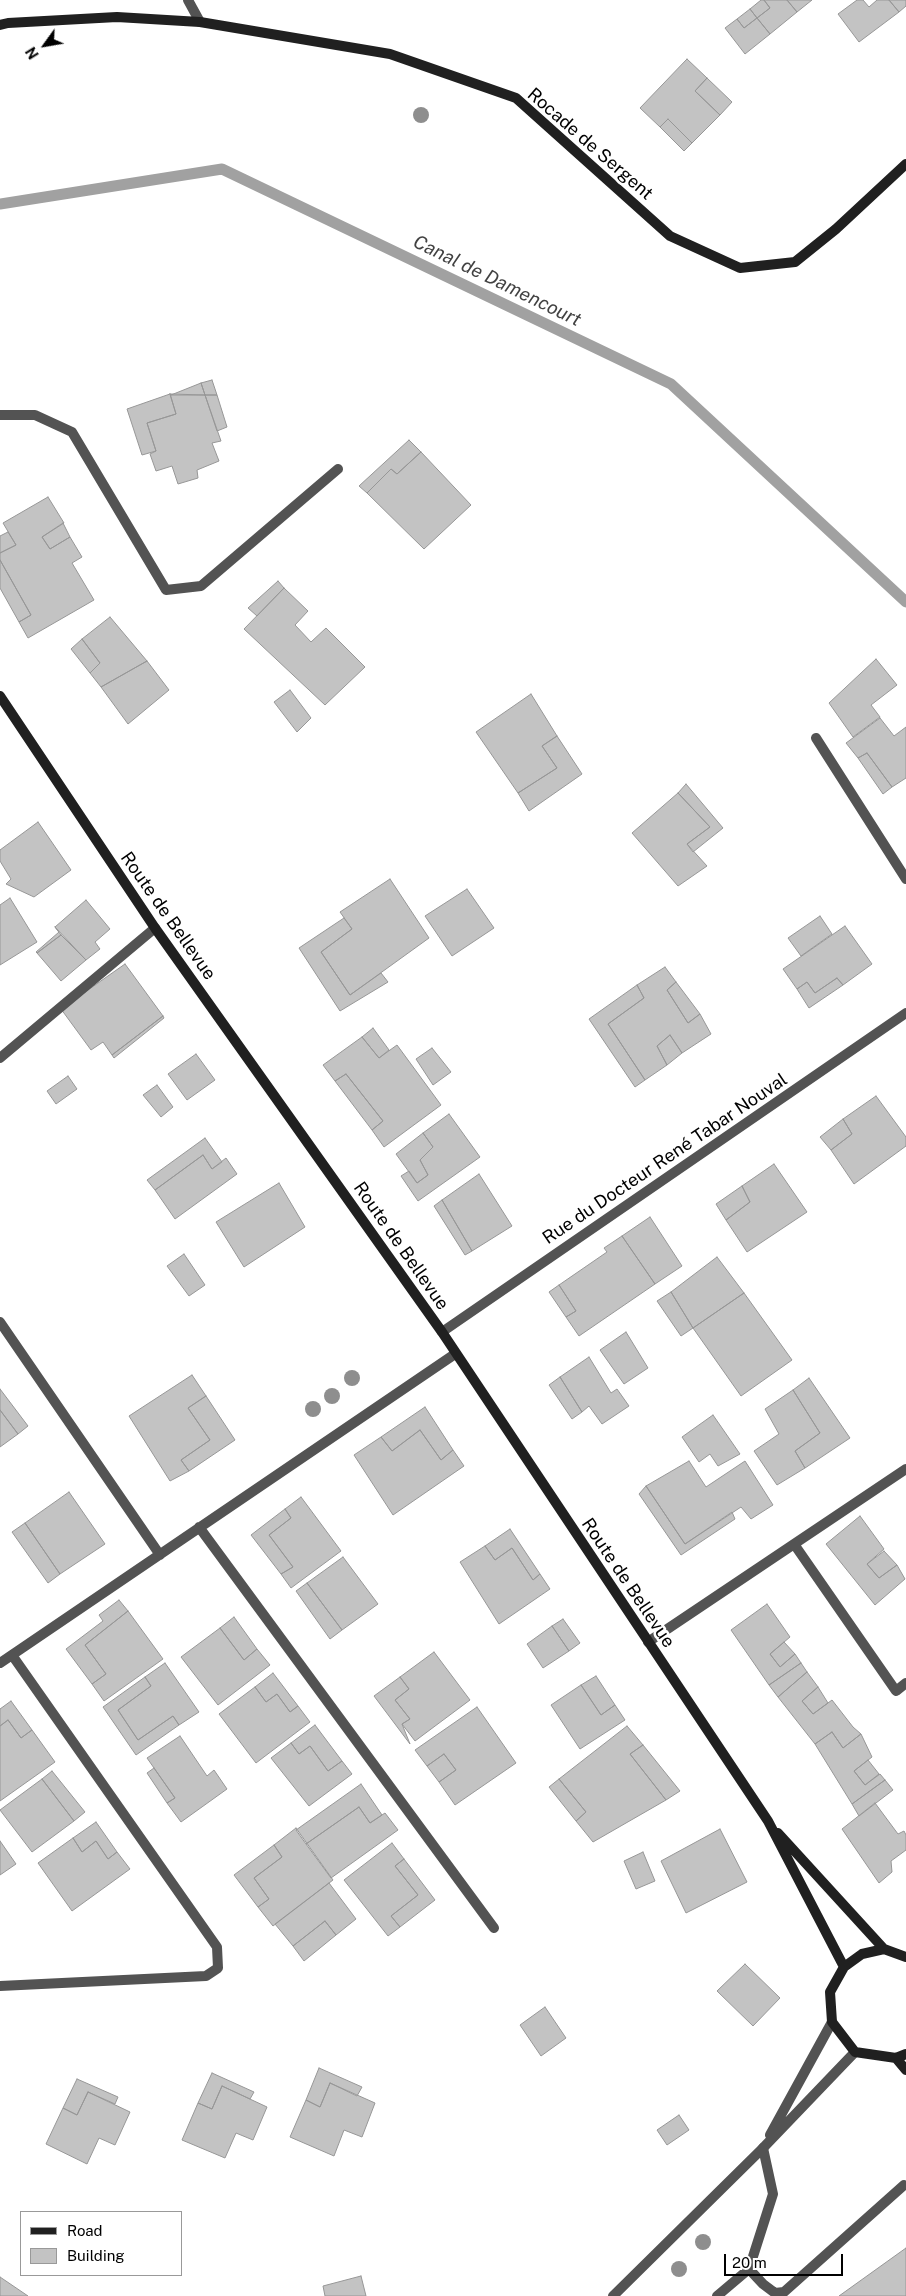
<!DOCTYPE html>
<html>
<head>
<meta charset="utf-8">
<style>
	body { margin:0 }
	#map { position:relative; width:906px; height:2296px; overflow:hidden; background:#fff; font-family:"Public Sans",sans-serif }
	canvas { display:block }
	.legend { position:absolute; left:20px; top:2211px; width:162px; height:65px; box-sizing:border-box; background:#fff; border:1px solid #999; margin:0; padding:6px 9px; list-style:none; font-size:15px; color:#000 }
	.legend li { display:flex; align-items:center; gap:10px; height:25px }
	.legend b { width:25px; border:1px solid #999 }
	.north { position:absolute; left:20px; top:20px; width:50px; height:50px; -webkit-text-stroke:4px #fff; paint-order:stroke; rotate:238deg; font-size:14px; font-weight:700; line-height:20px; text-align:center; color:#000 }
	.north::after { content:''; display:block; margin:auto; width:18px; height:22px; background:#000; clip-path:polygon(50% 0,100% 100%,50% 72%,0 100%) }
	.scale { position:absolute; left:724px; top:2254px; width:119px; height:22px; box-sizing:border-box; border:2px solid #000; border-top:0; padding-left:6px; font-size:15px; line-height:18px; white-space:nowrap; color:#000; -webkit-text-stroke:4px #fff; paint-order:stroke }
</style>
</head>
<body>
<div id="map">
<canvas width="906" height="2296"></canvas>
<ul class="legend">
<li><b style="height:6px;background:#202020"></b>Road</li>
<li><b style="height:14px;background:#c3c3c3"></b>Building</li>
</ul>
<div class="north">N</div>
<div class="scale">20 m</div>
</div>
<script>
const ctx = document.querySelector('canvas').getContext('2d');
ctx.lineJoin = 'round';
const toPath = rows => new Path2D(rows.map(r => 'M' + r).join(''));
function trace(path, color, width, dash) { ctx.strokeStyle = color; ctx.lineWidth = width; ctx.lineCap = dash ? 'butt' : 'round'; ctx.setLineDash(dash || []); ctx.stroke(path); }
function fill(path, color) { ctx.fillStyle = color; ctx.fill(path, 'evenodd'); }
function label(font, color, halo, rows, align = 'center') {
  ctx.font = font + ' "Public Sans",sans-serif'; ctx.lineWidth = 5; ctx.setLineDash([]); ctx.textBaseline = 'middle'; ctx.strokeStyle = halo; ctx.fillStyle = color; for (const [text, x, y, turn = 0] of rows) {
    ctx.save(); ctx.translate(x, y); ctx.rotate((+turn || 0) * Math.PI / 180); ctx.textAlign = isNaN(turn) ? turn : align; if (halo) ctx.strokeText(text, 0, 0); ctx.fillText(text, 0, 0); ctx.restore();
  }
}
trace(toPath([
	[0,204,222,169,671,384,906,602]
]), '#a1a1a1', 11);
const building = toPath([
	[761,0,764,0,770,8,757,18,750,9,761,0],
	[764,0,787,0,797,12,770,34,757,18,770,8,764,0],
	[787,0,812,0,797,12,787,0],
	[857,0,863,0,869,7,877,0,889,0,899,12,859,42,838,14,857,0],
	[889,0,906,0,906,6,899,12,889,0],
	[750,9,757,18,744,28,737,19,750,9],
	[757,18,770,34,745,54,725,28,737,19,744,28,757,18],
	[687,59,707,78,695,91,720,115,692,143,668,119,660,127,640,108,687,59],
	[707,78,732,102,720,115,695,91,707,78],
	[668,119,692,143,684,151,660,127,668,119],
	[212,380,217,395,205,395,201,383,212,380],
	[201,383,205,395,171,395,201,383],
	[170,394,205,395,221,441,212,443,219,461,197,470,198,478,178,484,172,466,156,471,150,454,156,451,147,423,176,414,170,394],
	[170,394,176,414,147,423,156,451,142,455,127,409,170,394],
	[205,395,217,395,227,427,217,431,205,395],
	[409,440,421,452,397,474,391,469,367,493,359,486,409,440],
	[421,452,471,505,424,549,367,493,391,469,397,474,421,452],
	[48,497,64,523,42,537,50,549,70,537,82,557,72,563,94,600,28,638,19,622,31,615,0,560,0,553,16,545,3,523,48,497],
	[63,523,70,537,50,549,42,537,63,523],
	[8,532,16,545,0,553,0,536,8,532],
	[0,560,31,615,19,622,0,588,0,560],
	[278,581,284,588,257,616,248,608,278,581],
	[284,588,308,611,295,625,311,642,326,628,365,667,325,705,244,629,284,588],
	[110,617,147,661,101,687,90,673,100,663,82,639,110,617],
	[82,639,100,663,90,673,71,649,82,639],
	[876,659,897,685,871,705,880,717,853,737,829,703,876,659],
	[147,661,169,690,128,724,101,687,147,661],
	[290,690,311,718,297,732,274,702,290,690],
	[531,694,557,736,542,746,557,768,518,793,476,732,531,694],
	[880,718,894,736,906,727,906,778,892,787,867,753,858,758,846,743,880,718],
	[557,736,582,774,529,811,518,793,557,768,542,746,557,736],
	[867,753,892,787,883,794,858,758,867,753],
	[686,784,723,828,693,852,687,844,710,827,678,793,686,784],
	[678,793,710,827,687,844,707,866,678,886,632,833,678,793],
	[38,822,71,870,34,897,6,884,11,879,0,861,0,850,38,822],
	[390,879,429,938,350,995,321,952,352,929,340,912,390,879],
	[467,889,494,928,452,956,425,916,467,889],
	[10,898,37,942,0,965,0,905,10,898],
	[86,900,110,929,95,942,100,949,86,960,55,927,86,900],
	[820,916,832,934,801,956,788,938,820,916],
	[344,918,352,929,321,952,350,995,381,973,388,982,340,1011,299,948,344,918],
	[845,926,872,964,843,985,837,978,815,993,807,982,797,989,783,969,845,926],
	[55,927,61,935,37,953,36,952,59,932,55,927],
	[61,935,86,960,61,981,37,953,61,935],
	[125,964,163,1016,112,1055,103,1042,91,1050,61,1009,125,964],
	[665,967,676,982,667,990,688,1023,700,1014,711,1034,682,1053,670,1035,657,1046,667,1065,645,1080,608,1024,644,998,637,985,665,967],
	[837,978,843,985,809,1008,797,989,807,982,815,993,837,978],
	[676,982,700,1014,688,1023,667,990,676,982],
	[637,985,644,998,608,1024,645,1080,635,1087,589,1019,637,985],
	[163,1016,164,1018,114,1058,112,1055,163,1016],
	[373,1028,389,1050,379,1058,362,1037,373,1028],
	[670,1035,682,1053,667,1065,657,1046,670,1035],
	[362,1037,379,1058,397,1045,441,1105,384,1147,372,1130,383,1121,346,1074,335,1081,323,1065,362,1037],
	[432,1048,451,1072,433,1085,416,1059,432,1048],
	[196,1054,215,1080,187,1100,168,1074,196,1054],
	[346,1074,383,1121,372,1130,335,1081,346,1074],
	[68,1076,77,1089,56,1104,47,1091,68,1076],
	[157,1085,173,1107,161,1117,143,1095,157,1085],
	[876,1096,906,1137,906,1146,854,1184,831,1150,852,1134,843,1119,876,1096],
	[449,1114,480,1157,418,1201,401,1176,409,1171,417,1183,428,1175,420,1160,433,1147,423,1133,449,1114],
	[843,1119,852,1134,831,1150,820,1137,843,1119],
	[423,1133,433,1147,420,1160,428,1175,417,1183,396,1154,423,1133],
	[205,1138,222,1162,212,1169,203,1155,155,1190,147,1180,205,1138],
	[203,1155,212,1169,226,1158,237,1174,175,1219,155,1190,203,1155],
	[774,1164,807,1212,747,1252,726,1220,750,1202,742,1186,774,1164],
	[479,1174,512,1226,472,1251,442,1200,479,1174],
	[279,1183,305,1227,244,1267,216,1222,279,1183],
	[742,1186,750,1202,726,1220,716,1204,742,1186],
	[442,1200,472,1251,465,1255,434,1206,442,1200],
	[650,1217,682,1266,655,1284,622,1236,650,1217],
	[622,1236,655,1284,579,1336,566,1317,576,1311,559,1285,607,1252,604,1248,622,1236],
	[184,1254,205,1285,189,1296,167,1266,184,1254],
	[717,1257,744,1293,693,1328,671,1292,717,1257],
	[559,1285,576,1311,566,1317,549,1292,559,1285],
	[671,1292,693,1328,681,1336,657,1301,671,1292],
	[744,1293,792,1360,741,1396,693,1328,744,1293],
	[626,1332,648,1368,624,1384,600,1350,626,1332],
	[589,1357,611,1393,617,1389,629,1406,602,1424,589,1406,582,1412,560,1377,589,1357],
	[192,1375,206,1396,188,1408,210,1440,181,1460,189,1471,170,1481,129,1416,192,1375],
	[560,1377,582,1412,572,1419,549,1385,560,1377],
	[809,1378,850,1438,805,1468,795,1451,820,1433,793,1390,809,1378],
	[0,1389,28,1426,18,1434,0,1410,0,1389],
	[793,1390,820,1433,795,1451,805,1468,777,1485,754,1451,779,1434,765,1409,793,1390],
	[206,1396,235,1440,189,1471,181,1460,210,1440,188,1408,206,1396],
	[425,1407,453,1450,441,1460,420,1430,392,1451,381,1437,425,1407],
	[0,1410,18,1434,0,1447,0,1410],
	[713,1415,740,1454,718,1466,710,1454,699,1462,682,1437,713,1415],
	[420,1430,441,1460,453,1450,464,1466,393,1515,354,1455,381,1437,392,1451,420,1430],
	[689,1461,706,1487,745,1461,773,1505,751,1519,741,1507,685,1544,646,1486,689,1461],
	[646,1486,685,1544,732,1512,735,1519,681,1555,639,1494,646,1486],
	[69,1492,105,1544,60,1574,25,1523,69,1492],
	[301,1497,341,1551,291,1588,281,1574,293,1567,269,1535,291,1518,285,1509,301,1497],
	[285,1509,291,1518,269,1535,293,1567,281,1574,251,1535,285,1509],
	[860,1516,884,1549,867,1564,879,1578,897,1565,905,1579,875,1605,826,1544,860,1516],
	[25,1523,60,1574,48,1583,12,1532,25,1523],
	[510,1529,540,1574,533,1580,512,1548,495,1560,485,1546,510,1529],
	[485,1546,495,1560,512,1548,533,1580,540,1574,550,1589,499,1624,460,1562,485,1546],
	[884,1551,897,1565,879,1578,867,1564,884,1551],
	[343,1557,378,1604,342,1630,307,1583,343,1557],
	[307,1583,342,1630,330,1639,296,1591,307,1583],
	[119,1600,128,1611,85,1645,106,1674,92,1684,66,1649,103,1621,99,1615,119,1600],
	[767,1604,790,1637,770,1654,780,1667,795,1654,801,1663,769,1685,731,1630,767,1604],
	[128,1611,163,1659,104,1701,92,1684,106,1674,85,1645,128,1611],
	[234,1617,257,1649,244,1660,220,1628,234,1617],
	[563,1619,580,1643,569,1651,552,1626,563,1619],
	[552,1626,569,1651,543,1668,527,1644,552,1626],
	[220,1628,244,1660,257,1649,270,1665,218,1705,181,1657,220,1628],
	[784,1642,795,1654,780,1667,770,1654,784,1642],
	[434,1652,470,1700,415,1741,402,1724,410,1719,395,1700,409,1689,400,1677,434,1652],
	[165,1663,199,1712,179,1725,173,1716,138,1740,118,1710,151,1686,145,1677,165,1663],
	[801,1663,807,1672,778,1697,769,1685,801,1663],
	[807,1672,818,1687,802,1701,813,1714,832,1700,853,1727,861,1734,843,1748,832,1732,815,1744,778,1697,807,1672],
	[273,1673,298,1706,290,1712,277,1694,266,1702,255,1687,273,1673],
	[596,1676,615,1705,601,1715,581,1685,596,1676],
	[145,1677,151,1686,118,1710,138,1740,173,1716,179,1725,136,1755,103,1707,145,1677],
	[400,1677,409,1689,395,1700,410,1719,402,1724,410,1744,374,1696,400,1677],
	[581,1685,601,1715,615,1705,625,1720,580,1749,551,1705,581,1685],
	[255,1687,266,1702,277,1694,290,1712,298,1706,310,1722,256,1763,219,1714,255,1687],
	[818,1687,828,1703,813,1714,802,1701,818,1687],
	[11,1701,32,1730,21,1738,8,1720,0,1726,0,1709,11,1701],
	[477,1707,516,1763,455,1805,439,1782,456,1770,444,1754,427,1766,415,1750,477,1707],
	[8,1720,21,1738,32,1730,55,1762,0,1801,0,1726,8,1720],
	[315,1725,342,1761,328,1771,310,1746,299,1754,291,1743,315,1725],
	[627,1726,643,1745,630,1754,666,1800,593,1842,576,1821,586,1812,559,1779,627,1726],
	[832,1732,843,1748,861,1734,872,1757,854,1771,865,1785,880,1774,885,1780,852,1804,815,1744,832,1732],
	[180,1736,207,1776,214,1770,227,1789,181,1822,167,1803,175,1798,147,1758,180,1736],
	[291,1743,299,1754,310,1746,328,1771,342,1761,352,1774,309,1806,271,1758,291,1743],
	[643,1745,680,1791,666,1800,630,1754,643,1745],
	[444,1754,456,1770,439,1782,427,1766,444,1754],
	[868,1760,879,1774,865,1785,854,1771,868,1760],
	[154,1768,175,1798,167,1803,147,1773,154,1768],
	[52,1771,85,1812,74,1821,42,1779,52,1771],
	[42,1779,74,1821,32,1852,0,1810,42,1779],
	[559,1779,586,1812,576,1821,549,1787,559,1779],
	[885,1780,893,1790,859,1816,852,1804,885,1780],
	[361,1784,382,1815,370,1823,359,1807,306,1844,296,1830,361,1784],
	[875,1803,898,1834,904,1831,906,1835,906,1850,891,1861,892,1872,879,1883,842,1829,875,1803],
	[359,1807,370,1823,385,1813,398,1830,331,1878,306,1844,359,1807],
	[96,1822,117,1852,108,1859,96,1841,82,1852,73,1838,96,1822],
	[296,1828,333,1880,273,1926,258,1907,269,1899,254,1878,282,1857,274,1845,296,1828],
	[720,1829,747,1882,686,1913,661,1861,720,1829],
	[73,1838,82,1852,96,1841,108,1859,117,1852,130,1869,72,1911,38,1863,73,1838],
	[0,1841,16,1864,0,1875,0,1841],
	[392,1843,404,1859,395,1866,418,1895,391,1916,400,1927,388,1936,344,1880,392,1843],
	[274,1845,282,1857,254,1878,269,1899,258,1907,234,1875,274,1845],
	[643,1852,655,1881,636,1889,624,1861,643,1852],
	[404,1859,435,1900,400,1927,391,1916,418,1895,395,1866,404,1859],
	[329,1883,356,1919,336,1935,325,1921,293,1946,275,1924,329,1883],
	[325,1921,336,1935,304,1961,293,1946,325,1921],
	[745,1964,780,1998,753,2026,717,1991,745,1964],
	[545,2007,566,2038,541,2056,520,2025,545,2007],
	[319,2068,362,2087,357,2096,330,2083,320,2107,306,2100,319,2068],
	[212,2073,254,2092,250,2099,222,2086,212,2109,198,2103,212,2073],
	[77,2079,118,2097,115,2104,88,2092,77,2115,63,2108,77,2079],
	[330,2083,375,2103,362,2137,344,2130,334,2156,290,2137,306,2100,320,2107,330,2083],
	[222,2086,267,2107,253,2140,236,2133,225,2158,182,2140,198,2103,212,2109,222,2086],
	[88,2092,130,2112,115,2145,99,2138,87,2164,46,2144,63,2108,77,2115,88,2092],
	[679,2115,689,2130,667,2145,657,2130,679,2115],
	[906,2248,906,2296,839,2296,906,2248],
	[361,2276,366,2296,325,2296,323,2286,361,2276],
	[0,2277,28,2296,0,2296,0,2277]
]);
fill(building, '#c3c3c3');
trace(building, '#979797', 1);
trace(toPath([
	[0,415,35,415,72,432,166,590,201,586,338,469],
	[749,2269,763,2284,775,2293,784,2292,904,2185],
	[717,2296,749,2269,773,2194,763,2148]
]), '#535353', 10);
trace(toPath([
	[188,0,200,22],
	[816,738,906,879],
	[0,1058,155,928],
	[0,1322,160,1555],
	[442,1332,906,1013],
	[199,1527,494,1928],
	[794,1544,896,1691,906,1683],
	[648,1642,906,1469],
	[0,1663,455,1354],
	[0,1986,206,1976,218,1968,217,1947,12,1655]
]), '#535353', 10);
trace(toPath([
	[770,2135,832,2022],
	[613,2296,763,2148,855,2052]
]), '#535353', 10);
trace(toPath([
	[0,25,8,23,117,17,200,22,390,54,516,98,670,236,740,268,795,262,836,229,906,164],
	[0,696,155,928,442,1332,768,1821,844,1967],
	[778,1833,884,1949,906,1957],
	[884,1949,862,1954,844,1967,830,1992,832,2022,855,2052,896,2058,906,2054],
	[896,2058,906,2070]
]), '#202020', 10);
ctx.fillStyle = '#8e8e8e';
for (const [x, y] of [
	[421,115],
	[352,1378],
	[332,1396],
	[313,1409],
	[703,2242],
	[679,2269]
]) { ctx.beginPath(); ctx.arc(x, y, 8, 0, 2 * Math.PI); ctx.fill(); }
label('18px', '#000', '#fff', [
	["Rocade de Sergent",590,144,41],
	["Route de Bellevue",168,916,55],
	["Rue du Docteur René Tabar Nouval",665,1159,-34],
	["Route de Bellevue",401,1246,55],
	["Route de Bellevue",628,1583,56]
]);
label('italic 19px', '#424242', '#fff', [
	["Canal de Damencourt",497,281,26]
]);
</script>
</body>
</html>
